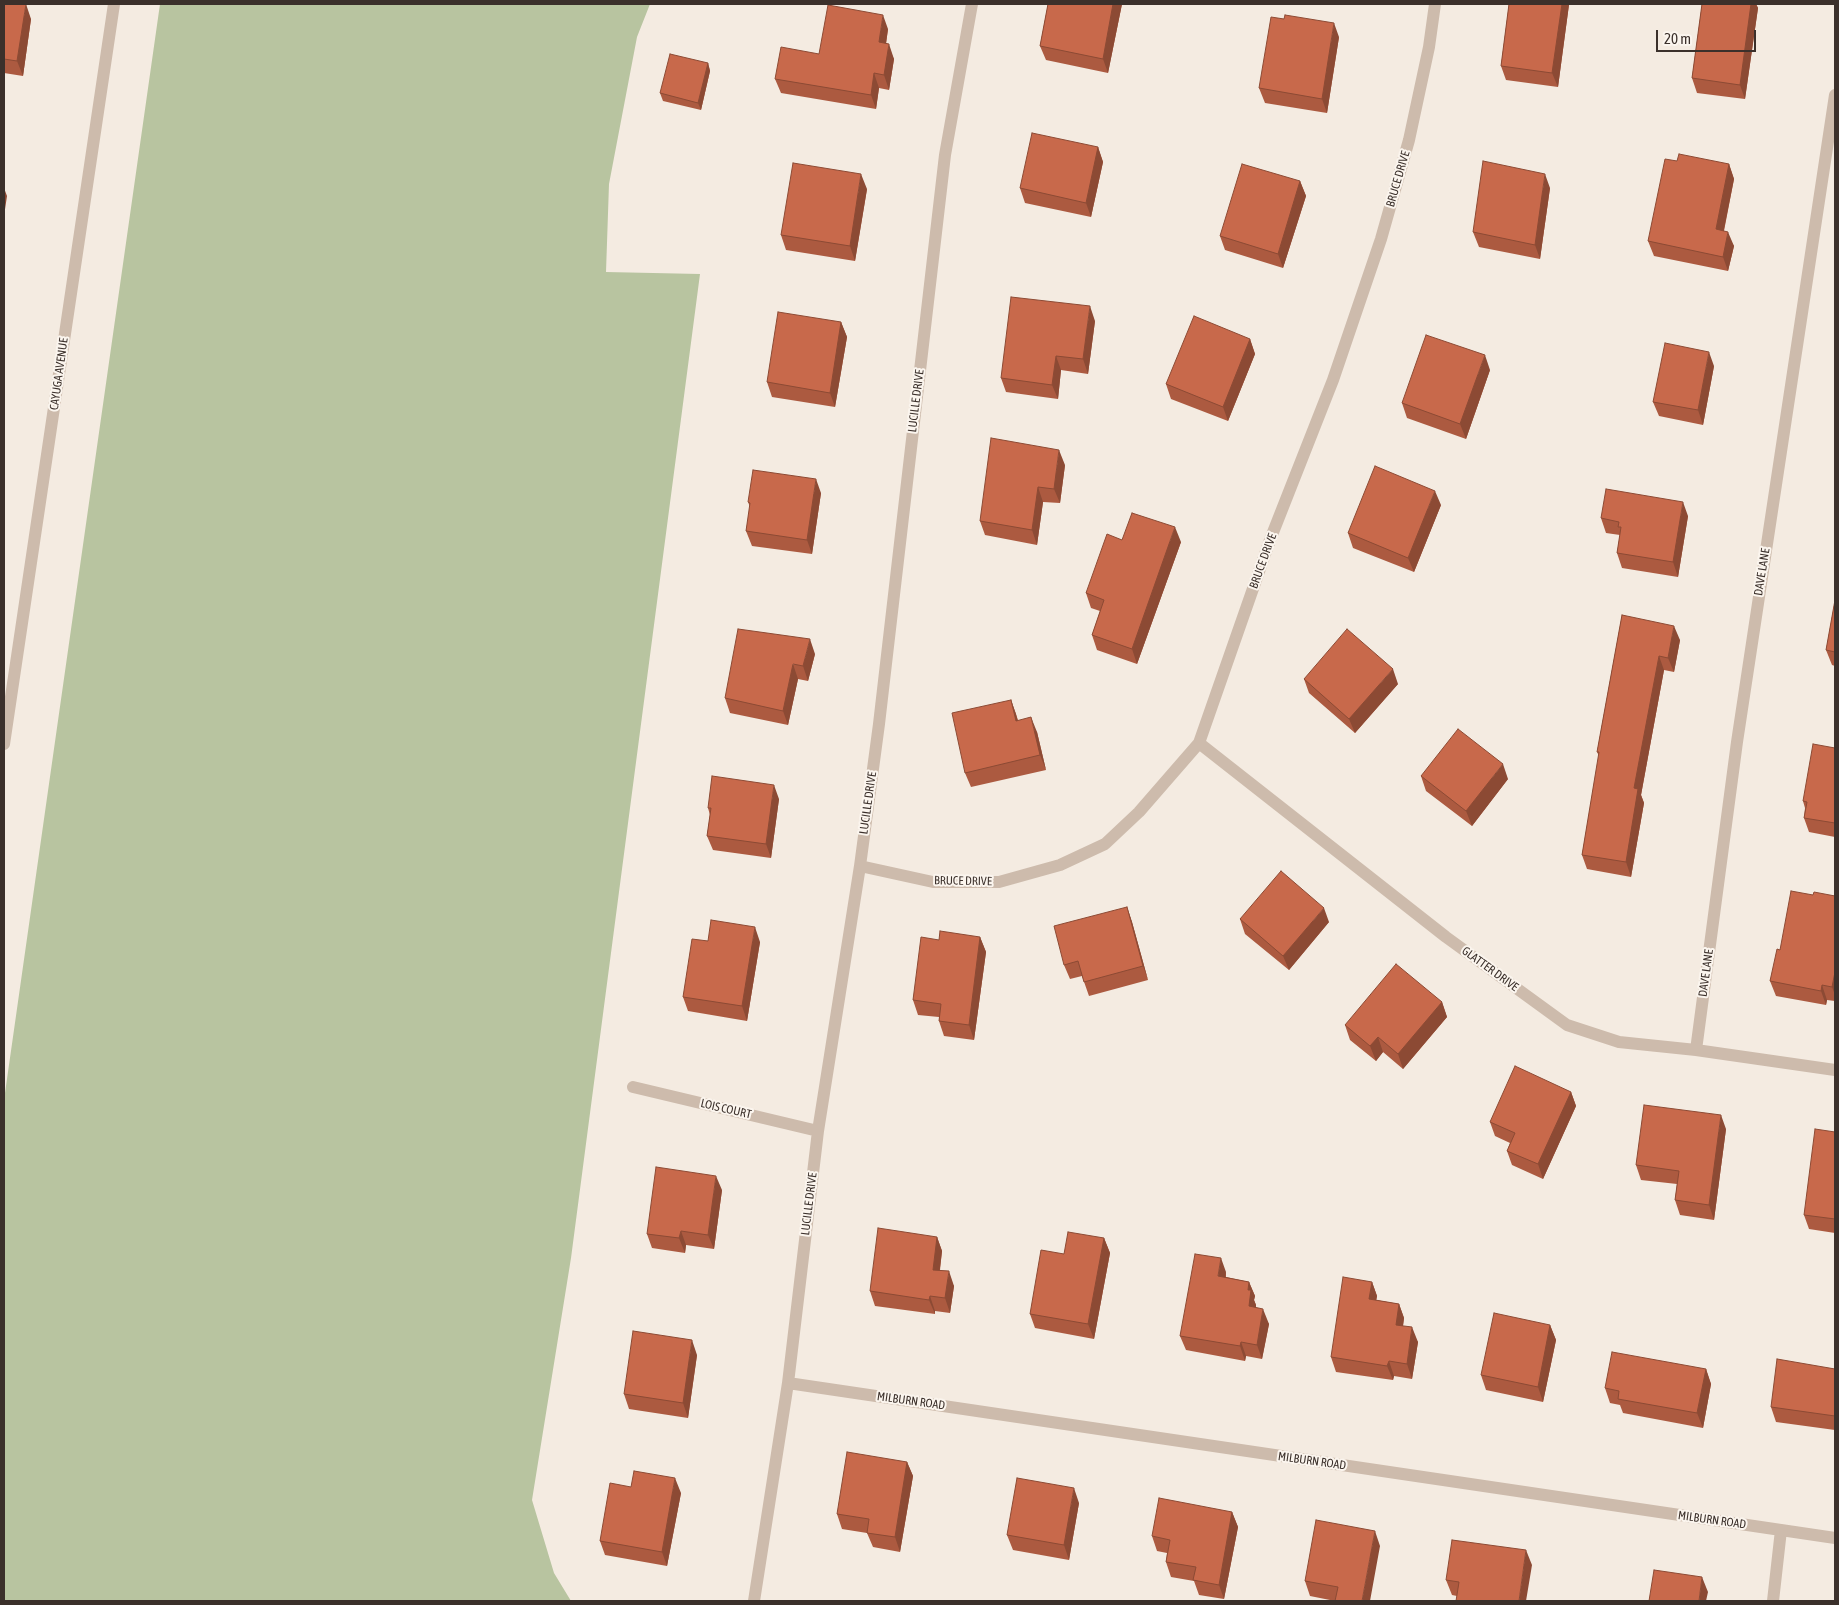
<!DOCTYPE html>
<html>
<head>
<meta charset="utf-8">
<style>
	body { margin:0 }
	#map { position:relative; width:1839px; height:1605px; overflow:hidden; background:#f4ebe1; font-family:"Asap Condensed",sans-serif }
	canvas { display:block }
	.frame { position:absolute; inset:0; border:5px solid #3b302b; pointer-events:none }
	.scale { position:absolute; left:1656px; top:30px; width:100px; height:22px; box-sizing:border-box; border:2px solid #3b302b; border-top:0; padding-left:6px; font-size:15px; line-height:18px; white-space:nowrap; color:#3b302b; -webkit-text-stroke:4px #fbf5ee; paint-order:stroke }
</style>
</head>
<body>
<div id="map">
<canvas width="1839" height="1605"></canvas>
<div class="frame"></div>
<div class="scale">20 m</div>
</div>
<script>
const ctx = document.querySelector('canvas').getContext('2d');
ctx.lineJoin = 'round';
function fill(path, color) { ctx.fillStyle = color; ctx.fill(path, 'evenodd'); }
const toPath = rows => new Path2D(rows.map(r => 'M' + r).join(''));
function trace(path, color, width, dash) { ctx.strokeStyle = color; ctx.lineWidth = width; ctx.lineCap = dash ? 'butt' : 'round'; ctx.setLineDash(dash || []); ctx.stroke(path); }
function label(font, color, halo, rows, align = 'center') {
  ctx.font = font + ' "Asap Condensed",sans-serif'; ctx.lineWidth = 4; ctx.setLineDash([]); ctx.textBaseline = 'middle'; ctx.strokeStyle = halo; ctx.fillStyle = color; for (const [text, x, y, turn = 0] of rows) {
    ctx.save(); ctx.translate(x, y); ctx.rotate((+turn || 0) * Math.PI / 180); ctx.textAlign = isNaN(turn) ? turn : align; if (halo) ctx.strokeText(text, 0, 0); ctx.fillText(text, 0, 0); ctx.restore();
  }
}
fill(toPath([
	[160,4,650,4,637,37,609,184,606,272,700,274,571,1258,532,1500,554,1573,571,1601,4,1601,4,1100]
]), '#b8c4a0');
trace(toPath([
	[1199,743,1446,937,1567,1025,1619,1042,1696,1050,1835,1070],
	[4,744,114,4],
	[860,866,933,882,999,882,1060,865,1105,844,1139,812,1199,743,1270,540,1333,380,1381,239,1409,140,1429,47,1435,4],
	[1696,1050,1737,742,1835,95],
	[633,1087,818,1131],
	[788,1383,1835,1538],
	[754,1601,788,1383,818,1131,860,866,879,724,945,155,972,4],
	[1773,1601,1781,1530]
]), '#cdbbac', 12);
fill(toPath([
	[4,4,31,19,23,76,4,73],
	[1048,4,1122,4,1108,73,1046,60,1040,46],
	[1509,4,1569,4,1558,87,1506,80,1501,66],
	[1702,4,1756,4,1758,8,1745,99,1697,93,1692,78],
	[888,29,886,44,894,59,889,90,879,88,876,109,781,93,775,79,819,54],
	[1339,37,1327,113,1265,103,1259,88],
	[708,63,710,71,701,110,663,101,660,93],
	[1098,147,1103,162,1091,217,1025,203,1020,188],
	[1677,161,1729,164,1734,179,1724,231,1734,246,1728,271,1654,256,1648,241],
	[1300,181,1306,196,1283,268,1225,250,1220,236],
	[1550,188,1540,259,1479,247,1473,232],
	[867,189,855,261,786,250,781,235],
	[1095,321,1088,374,1061,370,1058,399,1006,392,1001,378],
	[841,322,847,337,835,407,772,397,767,382],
	[1250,339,1255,354,1228,421,1171,399,1166,384],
	[1714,366,1703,425,1659,416,1653,402],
	[1490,370,1466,439,1407,418,1402,403],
	[1065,465,1060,503,1043,502,1037,545,985,535,980,521],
	[821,493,812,554,752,546,746,531,750,507,748,502],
	[1441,505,1414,572,1353,548,1348,533],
	[1688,516,1678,577,1622,568,1617,553,1620,535,1606,533,1601,518],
	[1122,540,1181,542,1137,664,1097,650,1092,635,1100,611,1091,608,1086,593],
	[1835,600,1835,666,1832,665,1826,650],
	[1622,615,1680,640,1674,672,1664,670,1641,795,1644,803,1631,877,1587,869,1582,855,1599,756,1597,752],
	[815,654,808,681,798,679,788,725,730,713,725,698],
	[1304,679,1398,684,1355,733,1309,693],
	[1011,700,1018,720,1037,732,1046,770,971,787,965,773],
	[1835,748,1835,837,1809,832,1804,818,1805,808,1803,801],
	[1421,776,1508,779,1472,826,1426,791],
	[779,799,771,858,713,850,707,836,710,815,708,808],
	[1813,895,1835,896,1835,1001,1827,1000,1826,1005,1776,996,1770,981,1780,950],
	[1127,907,1132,922,1148,980,1089,996,1082,976,1070,979,1064,965],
	[1240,919,1329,922,1289,970,1245,934],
	[980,937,986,952,974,1040,944,1036,939,1021,939,1017,918,1015,913,1000,939,940],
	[708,941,760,942,747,1021,688,1011,683,997],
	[1442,1002,1447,1017,1403,1069,1383,1052,1376,1061,1350,1040,1345,1025],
	[1571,1092,1576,1106,1543,1179,1512,1165,1507,1151,1510,1143,1495,1136,1490,1122],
	[1726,1129,1714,1220,1680,1215,1675,1200,1677,1184,1641,1180,1636,1165],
	[1835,1132,1835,1233,1809,1229,1804,1215],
	[722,1190,714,1249,686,1245,685,1253,652,1248,647,1234],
	[937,1237,942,1251,940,1270,954,1286,950,1313,935,1311,935,1314,875,1306,870,1291],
	[1104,1238,1110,1253,1094,1339,1035,1328,1030,1314],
	[1226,1272,1226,1277,1249,1282,1255,1296,1254,1300,1256,1305,1256,1308,1269,1324,1262,1359,1246,1356,1245,1361,1186,1350,1180,1336],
	[1372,1282,1377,1296,1376,1300,1399,1304,1404,1318,1403,1326,1418,1342,1412,1379,1394,1376,1393,1380,1336,1372,1331,1357],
	[1550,1325,1556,1340,1543,1402,1486,1390,1481,1375],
	[697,1355,688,1418,629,1409,624,1394],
	[1706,1369,1711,1384,1703,1428,1623,1413,1620,1405,1610,1403,1605,1388],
	[1835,1369,1835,1430,1776,1422,1771,1407],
	[907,1462,913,1476,900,1552,873,1547,867,1533,842,1529,837,1514],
	[631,1487,681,1493,667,1566,605,1555,600,1541],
	[1079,1503,1069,1560,1013,1550,1007,1535],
	[1232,1512,1238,1527,1224,1599,1199,1595,1194,1581,1171,1577,1166,1562,1167,1553,1157,1551,1152,1536],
	[1380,1546,1335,1601,1310,1596,1305,1581],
	[1532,1565,1457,1596,1452,1595,1446,1580]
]), '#ac5a40');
fill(toPath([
	[26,4,31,19,23,76,17,61],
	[1113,4,1122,4,1108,73,1103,59],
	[1562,4,1569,4,1569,5,1558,87,1552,73],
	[1751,4,1756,4,1758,8,1745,99,1740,85],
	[883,15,888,29,884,57,879,42],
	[1334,23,1339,37,1327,113,1322,99],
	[889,44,894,59,889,90,884,75],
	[708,63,710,71,701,110,698,103],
	[874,73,879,88,876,109,871,95],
	[1098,147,1103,162,1091,217,1086,203],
	[1729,164,1734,179,1721,244,1716,229],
	[861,174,867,189,855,261,850,246],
	[1545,174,1550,188,1540,259,1535,245],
	[1300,181,1306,196,1283,268,1278,254],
	[4,188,7,196,4,216],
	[1728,232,1734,246,1728,271,1723,257],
	[1090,306,1095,321,1088,374,1083,359],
	[841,322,847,337,835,407,830,393],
	[1250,339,1255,354,1228,421,1223,407],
	[1709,352,1714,366,1703,425,1698,410],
	[1485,355,1490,370,1466,439,1460,424],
	[1056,356,1061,370,1058,399,1052,385],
	[1059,450,1065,465,1060,503,1054,489],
	[816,479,821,493,812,554,807,540],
	[1038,487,1043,502,1037,545,1032,530],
	[1435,491,1441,505,1414,572,1408,558],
	[1683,502,1688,516,1678,577,1673,562],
	[1175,527,1181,542,1137,664,1132,649],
	[1674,626,1680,640,1674,672,1668,658],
	[810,639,815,654,808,681,803,666],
	[1659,656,1664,670,1641,795,1644,803,1631,877,1626,862,1634,788],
	[793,664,798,679,788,725,783,711],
	[1393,669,1398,684,1355,733,1349,719],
	[1011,700,1016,714,1021,735,1016,721],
	[1031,717,1037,732,1046,770,1040,755],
	[1503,764,1508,779,1472,826,1466,811],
	[774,785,779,799,771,858,766,844],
	[1127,907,1132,922,1148,980,1143,966],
	[1324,908,1329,922,1289,970,1283,956],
	[755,927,760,942,747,1021,742,1006],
	[980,937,986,952,974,1040,969,1025],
	[1835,972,1835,995,1832,987],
	[1822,985,1827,1000,1826,1005,1821,991],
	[1442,1002,1447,1017,1403,1069,1398,1054],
	[1378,1037,1383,1052,1376,1061,1370,1046],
	[1571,1092,1576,1106,1543,1179,1538,1164],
	[1721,1115,1726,1129,1714,1220,1709,1205],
	[716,1176,722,1190,714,1249,708,1235],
	[681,1231,686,1245,685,1253,679,1238],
	[937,1237,942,1251,938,1284,933,1270],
	[1104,1238,1110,1253,1094,1339,1088,1324],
	[1221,1258,1226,1272,1223,1291,1218,1276],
	[949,1271,954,1286,950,1313,945,1298],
	[1249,1282,1255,1296,1254,1300,1256,1305,1255,1321,1249,1306,1248,1290],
	[1372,1282,1377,1296,1374,1314,1369,1299],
	[930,1296,935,1311,935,1314,929,1300],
	[1399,1304,1404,1318,1401,1340,1396,1325],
	[1263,1309,1269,1324,1262,1359,1257,1345],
	[1550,1325,1556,1340,1543,1402,1538,1387],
	[1412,1327,1418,1342,1412,1379,1407,1364],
	[692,1340,697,1355,688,1418,683,1403],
	[1241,1342,1246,1356,1245,1361,1240,1346],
	[1389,1361,1394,1376,1393,1380,1387,1366],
	[1706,1369,1711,1384,1703,1428,1697,1413],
	[907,1462,913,1476,900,1552,895,1537],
	[675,1478,681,1493,667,1566,662,1552],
	[1074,1488,1079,1503,1069,1560,1064,1545],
	[1232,1512,1238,1527,1224,1599,1219,1585],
	[1375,1531,1380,1546,1370,1601,1362,1601],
	[1526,1550,1532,1565,1526,1601,1519,1601],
	[1702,1577,1708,1592,1706,1601,1699,1601]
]), '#8c4a34');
const building = toPath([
	[4,4,26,4,17,61,4,59,4,4],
	[1048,4,1113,4,1103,59,1040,46,1048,4],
	[1509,4,1562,4,1552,73,1501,66,1509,4],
	[1702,4,1751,4,1740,85,1692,78,1702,4],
	[828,5,883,15,879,42,889,44,884,75,874,73,871,95,775,79,781,47,819,54,828,5],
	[1285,15,1334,23,1322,99,1259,88,1271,17,1284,19,1285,15],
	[670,54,708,63,698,103,660,93,670,54],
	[1032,133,1098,147,1086,203,1020,188,1032,133],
	[1679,154,1729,164,1716,229,1728,232,1723,257,1648,241,1665,159,1677,161,1679,154],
	[1483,161,1545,174,1535,245,1473,232,1483,161],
	[793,163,861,174,850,246,781,235,793,163],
	[1242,164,1300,181,1278,254,1220,236,1242,164],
	[1011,297,1090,306,1083,359,1056,356,1052,385,1001,378,1011,297],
	[778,312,841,322,830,393,767,382,778,312],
	[1194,316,1250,339,1223,407,1166,384,1194,316],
	[1426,335,1485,355,1460,424,1402,403,1426,335],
	[1665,343,1709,352,1698,410,1653,402,1665,343],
	[991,438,1059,450,1054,489,1038,487,1032,530,980,521,991,438],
	[1375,466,1435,491,1408,558,1348,533,1375,466],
	[753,470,816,479,807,540,746,531,750,503,748,502,753,470],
	[1606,489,1683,502,1673,562,1617,553,1621,527,1618,527,1619,522,1601,518,1606,489],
	[1132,513,1175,527,1132,649,1092,635,1104,600,1086,593,1107,534,1122,540,1132,513],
	[1835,600,1835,652,1826,650,1835,600],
	[1622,615,1674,626,1668,658,1659,656,1634,788,1638,789,1626,862,1582,855,1599,752,1597,752,1622,615],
	[738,629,810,639,803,666,793,664,783,711,725,698,738,629],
	[1347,629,1393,669,1349,719,1304,679,1347,629],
	[1011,700,1016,721,1031,717,1040,755,965,773,952,713,1011,700],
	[1458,729,1503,764,1466,811,1421,776,1458,729],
	[1813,744,1835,748,1835,823,1804,818,1807,802,1803,801,1813,744],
	[712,776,774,785,766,844,707,836,711,808,708,808,712,776],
	[1281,871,1324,908,1283,956,1240,919,1281,871],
	[1791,891,1813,895,1814,892,1835,896,1835,972,1832,987,1822,985,1821,991,1770,981,1777,949,1780,950,1791,891],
	[1127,907,1143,966,1084,982,1078,961,1064,965,1054,926,1127,907],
	[711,920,755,927,742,1006,683,997,692,939,708,941,711,920],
	[940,931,980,937,969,1025,939,1021,941,1004,913,1000,921,937,939,940,940,931],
	[1396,964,1442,1002,1398,1054,1378,1037,1370,1046,1345,1025,1396,964],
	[1515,1066,1571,1092,1538,1164,1507,1151,1515,1133,1490,1122,1515,1066],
	[1644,1105,1721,1115,1709,1205,1675,1200,1679,1171,1636,1165,1644,1105],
	[1815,1129,1835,1132,1835,1219,1804,1215,1815,1129],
	[656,1167,716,1176,708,1235,681,1231,679,1238,647,1234,656,1167],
	[878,1228,937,1237,933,1270,949,1271,945,1298,930,1296,929,1300,870,1291,878,1228],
	[1068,1232,1104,1238,1088,1324,1030,1314,1041,1250,1064,1254,1068,1232],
	[1195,1254,1221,1258,1218,1276,1249,1282,1248,1290,1251,1290,1249,1306,1263,1309,1257,1345,1241,1342,1240,1346,1180,1336,1195,1254],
	[1343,1277,1372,1282,1369,1299,1399,1304,1396,1325,1412,1327,1407,1364,1389,1361,1387,1366,1331,1357,1343,1277],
	[1494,1313,1550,1325,1538,1387,1481,1375,1494,1313],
	[633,1331,692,1340,683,1403,624,1394,633,1331],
	[1612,1352,1706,1369,1697,1413,1618,1399,1619,1391,1605,1388,1612,1352],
	[1777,1359,1835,1369,1835,1416,1771,1407,1777,1359],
	[847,1452,907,1462,895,1537,867,1533,869,1519,837,1514,847,1452],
	[634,1471,675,1478,662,1552,600,1541,610,1483,631,1487,634,1471],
	[1017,1478,1074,1488,1064,1545,1007,1535,1017,1478],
	[1159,1498,1232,1512,1219,1585,1193,1580,1196,1567,1166,1562,1170,1540,1152,1536,1159,1498],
	[1316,1520,1375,1531,1362,1601,1335,1601,1338,1587,1305,1581,1316,1520],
	[1452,1540,1526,1550,1519,1601,1456,1601,1459,1582,1446,1580,1452,1540],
	[1654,1570,1702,1577,1699,1601,1649,1601,1654,1570]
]);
fill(building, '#c8694b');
trace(building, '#8c4a34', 1);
label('12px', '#3b302b', '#fbf5ee', [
	["BRUCE DRIVE",1398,179,-74],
	["CAYUGA AVENUE",59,374,-82],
	["LUCILLE DRIVE",916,401,-83],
	["BRUCE DRIVE",1263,561,-70],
	["DAVE LANE",1762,572,-81],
	["LUCILLE DRIVE",868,803,-82],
	["BRUCE DRIVE",963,881,1],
	["GLATTER DRIVE",1490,969,36],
	["DAVE LANE",1706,973,-82],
	["LOIS COURT",726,1109,13],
	["LUCILLE DRIVE",809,1204,-83],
	["MILBURN ROAD",911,1401,8],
	["MILBURN ROAD",1312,1461,8],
	["MILBURN ROAD",1712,1520,8]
]);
</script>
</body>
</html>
